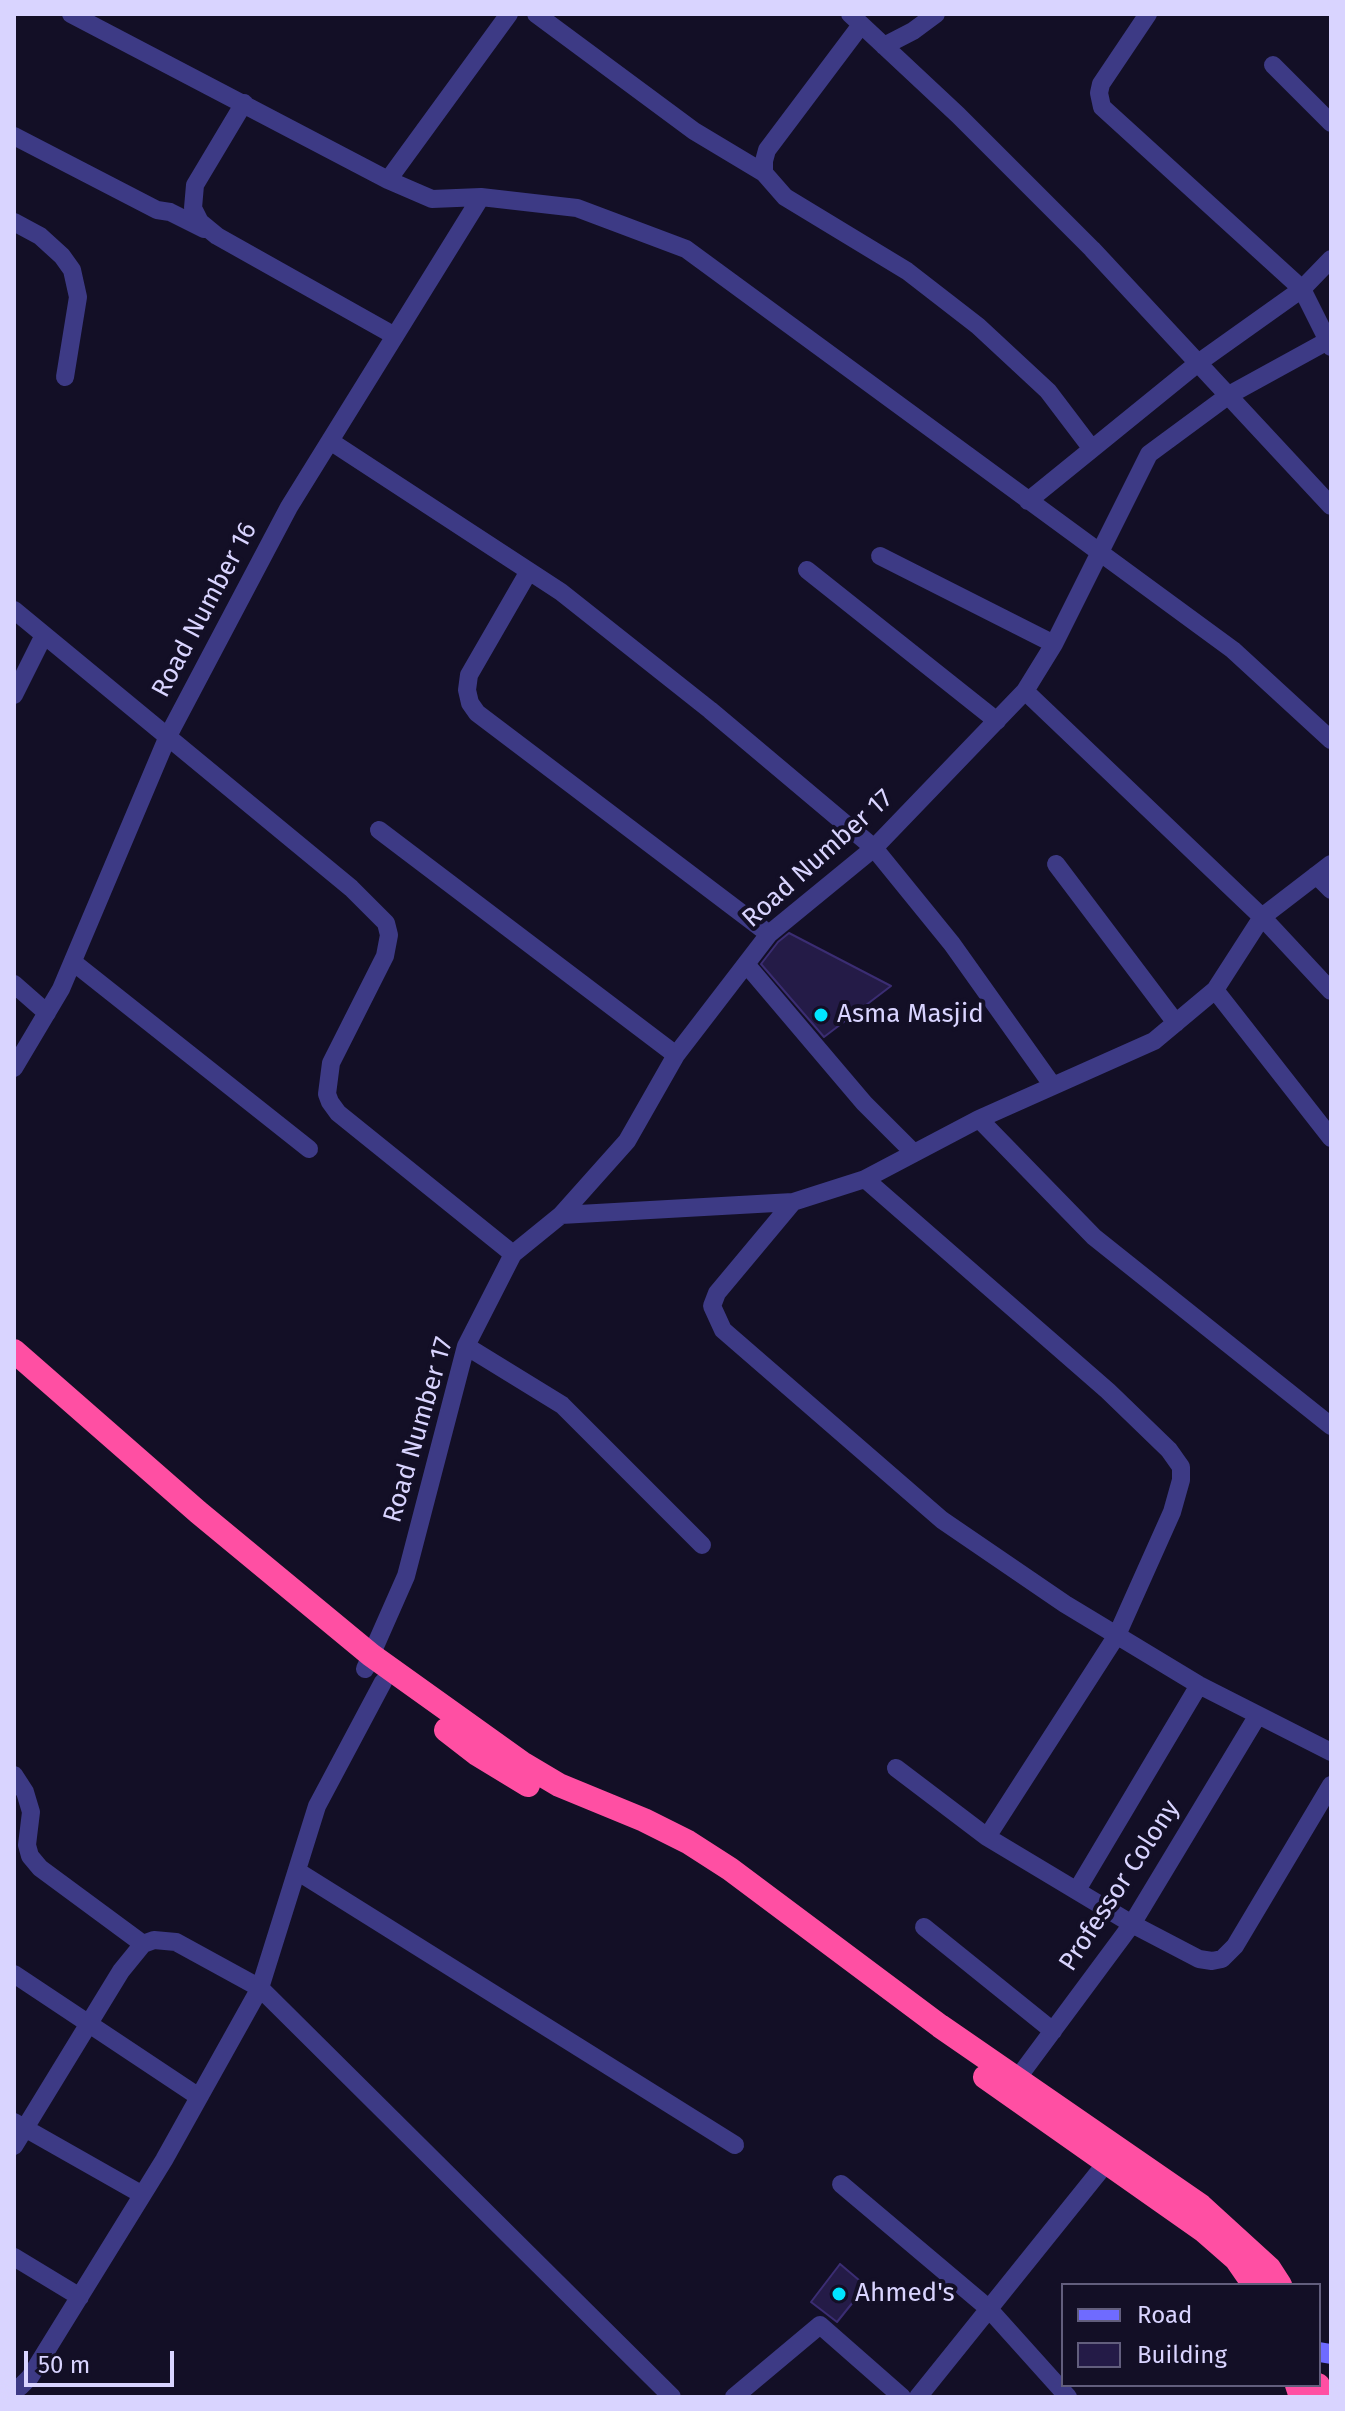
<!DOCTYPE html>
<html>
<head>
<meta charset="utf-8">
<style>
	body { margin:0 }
	#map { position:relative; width:1345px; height:2411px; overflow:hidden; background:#130f26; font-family:"Fira Sans",sans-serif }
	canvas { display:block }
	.frame { position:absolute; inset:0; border:16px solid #d9d4ff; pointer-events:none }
	.legend { position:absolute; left:1061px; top:2283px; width:260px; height:104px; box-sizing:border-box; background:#130f26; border:2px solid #625e7d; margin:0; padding:10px 14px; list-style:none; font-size:24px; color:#d9d4ff }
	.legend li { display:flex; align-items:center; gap:16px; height:40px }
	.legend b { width:40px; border:2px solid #625e7d }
	.scale { position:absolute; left:24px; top:2351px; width:150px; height:36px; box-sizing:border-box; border:4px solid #d9d4ff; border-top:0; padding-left:10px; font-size:24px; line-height:28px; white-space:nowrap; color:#d9d4ff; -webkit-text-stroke:6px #130f26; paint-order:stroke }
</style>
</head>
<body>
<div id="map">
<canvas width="1345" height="2411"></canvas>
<div class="frame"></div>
<ul class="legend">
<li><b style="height:10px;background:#6f6bff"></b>Road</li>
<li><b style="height:22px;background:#241b47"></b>Building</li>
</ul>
<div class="scale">50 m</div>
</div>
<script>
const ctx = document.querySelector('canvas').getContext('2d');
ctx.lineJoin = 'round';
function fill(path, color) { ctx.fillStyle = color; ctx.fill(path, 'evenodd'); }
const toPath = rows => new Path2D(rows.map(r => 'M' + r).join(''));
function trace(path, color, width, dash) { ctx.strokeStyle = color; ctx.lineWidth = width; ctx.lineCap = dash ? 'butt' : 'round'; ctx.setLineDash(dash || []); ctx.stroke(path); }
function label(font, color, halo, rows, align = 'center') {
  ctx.font = font + ' "Fira Sans",sans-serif'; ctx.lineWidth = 8; ctx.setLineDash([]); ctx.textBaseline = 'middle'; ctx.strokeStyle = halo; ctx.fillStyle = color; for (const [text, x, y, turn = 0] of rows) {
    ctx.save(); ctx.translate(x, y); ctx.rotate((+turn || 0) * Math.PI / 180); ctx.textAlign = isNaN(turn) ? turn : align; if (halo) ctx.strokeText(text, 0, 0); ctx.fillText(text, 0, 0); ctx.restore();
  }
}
const building = toPath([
	[789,933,891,986,824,1037,761,964,778,942,789,933],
	[840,2264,866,2286,837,2322,811,2302,840,2264]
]);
fill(building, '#241b47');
trace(building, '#3b2d73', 2);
trace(toPath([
	[71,14,388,180,432,199,481,197,577,208,686,249,1233,650,1331,740],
	[536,14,694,131,764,173],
	[850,14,958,115,1092,249,1331,506],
	[1148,14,1101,84,1099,93,1102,107,1302,289,1331,347],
	[861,25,767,150,764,161,764,173,785,197,907,271,978,326,1048,391,1092,449],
	[884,46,913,31,936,14],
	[1273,65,1331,123],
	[244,103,195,185,193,208,200,222,217,236,395,336],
	[14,136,157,210,170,212,204,229],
	[388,180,509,14],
	[14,222,40,236,62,256,72,270,78,297,65,377],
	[330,441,561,592,710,710,874,848,952,944,1053,1086],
	[1028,501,1198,363,1302,289,1331,259],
	[880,556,1054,644],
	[807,570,997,721],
	[529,571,469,675,467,690,470,703,477,713,769,934],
	[14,610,351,888,386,923,389,935,385,956,331,1063,327,1094,330,1102,338,1113,513,1254],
	[1025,691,1262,917,1331,991],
	[14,695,44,635],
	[379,830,676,1055],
	[1056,864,1176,1023],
	[1316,875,1331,890],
	[73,962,309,1149],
	[746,964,864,1103,914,1153],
	[14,984,47,1013],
	[1215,990,1331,1138],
	[14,1068,61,989,168,736,289,507,481,197],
	[979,1119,1094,1237,1331,1426],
	[865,1179,1108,1391,1169,1450,1181,1467,1181,1480,1172,1512,1117,1635,987,1837],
	[793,1202,717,1293,712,1306,723,1330,942,1520,1065,1604,1199,1685,1331,1752],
	[561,1215,793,1202,865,1179,979,1119,1154,1041,1215,990,1262,917,1331,864],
	[466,1346,562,1405,702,1545],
	[365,1669,406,1576,466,1346,513,1254,561,1215,627,1141,676,1055,769,934,874,848,1025,691,1054,644,1149,454,1229,395,1331,339],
	[896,1768,987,1837,1132,1924,1199,1959,1212,1961,1222,1959,1235,1946,1331,1785],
	[14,1775,25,1792,31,1812,27,1845,30,1856,40,1868,143,1944],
	[297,1871,735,2145],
	[1077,1890,1199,1685],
	[924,1927,1053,2031],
	[14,1974,199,2097],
	[1017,2079,1132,1924,1258,1715],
	[14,2122,141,2194],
	[14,2146,121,1971,143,1944,154,1940,176,1942,260,1988,317,1806,383,1682],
	[841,2184,988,2308,1068,2397],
	[14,2257,80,2297],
	[14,2388,20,2387,30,2377,164,2160,260,1988,672,2397],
	[734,2397,820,2325,902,2397],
	[918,2397,1107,2162]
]), '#3d3a85', 18);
trace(toPath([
	[1319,2352,1331,2354]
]), '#6f6bff', 20);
trace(toPath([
	[14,1351,198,1512,371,1655,522,1763,559,1785,644,1820,688,1842,730,1869,940,2026,1201,2206,1269,2268,1280,2285],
	[446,1730,477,1754,528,1785],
	[985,2077,1204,2231,1236,2259,1254,2285],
	[1297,2385,1301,2397],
	[1318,2385,1321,2397]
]), '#ff4fa3', 24);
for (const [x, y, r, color] of [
	[821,1015,8,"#00e5ff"],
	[839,2294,8,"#00e5ff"]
]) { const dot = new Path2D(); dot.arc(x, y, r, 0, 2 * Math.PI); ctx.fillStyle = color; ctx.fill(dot); trace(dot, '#130f26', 3); }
label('26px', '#d9d4ff', '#130f26', [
	["Road Number 16",205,610,-62],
	["Road Number 17",818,859,-42],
	["Road Number 17",419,1430,-74],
	["Professor Colony",1120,1886,-57]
]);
label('26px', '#d9d4ff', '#130f26', [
	["Asma Masjid",837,1015],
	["Ahmed's",855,2294]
], 'left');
</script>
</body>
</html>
